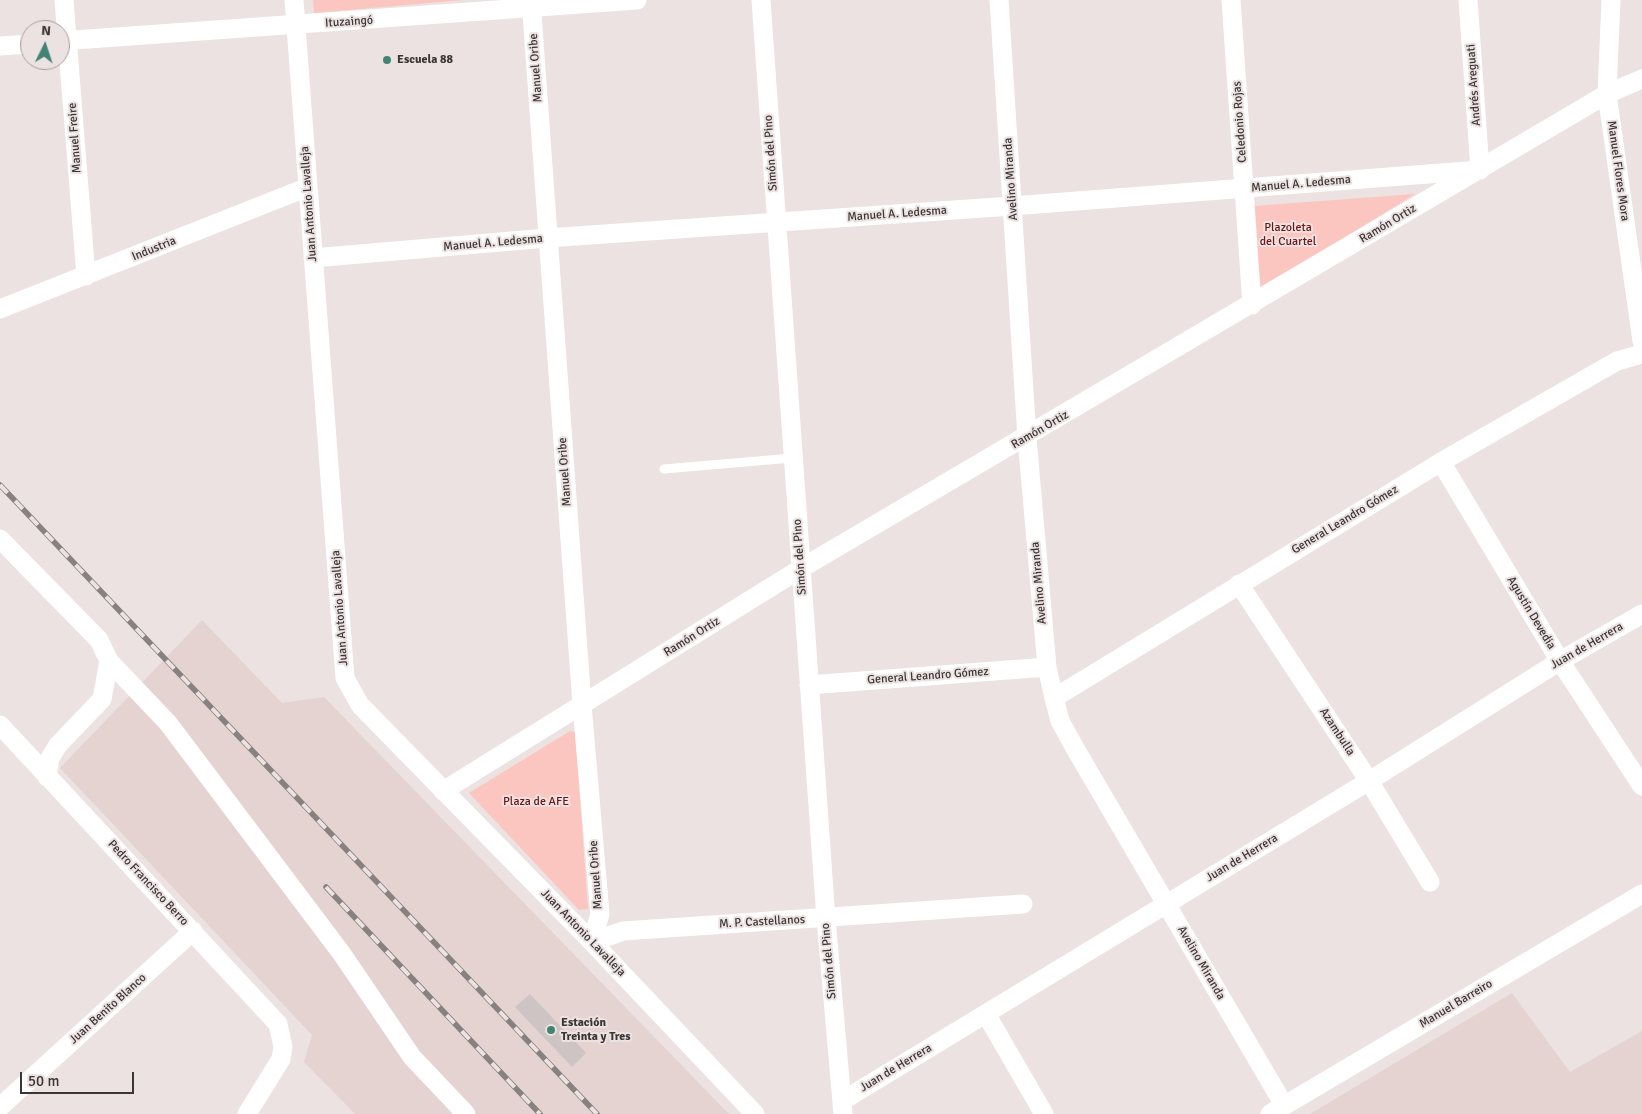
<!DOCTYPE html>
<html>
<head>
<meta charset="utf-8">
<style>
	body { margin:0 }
	#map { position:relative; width:1642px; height:1114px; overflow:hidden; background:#ece2e1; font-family:Signika,sans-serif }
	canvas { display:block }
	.north { position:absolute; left:20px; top:20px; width:50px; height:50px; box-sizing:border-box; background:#ece2e1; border:1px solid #a59d9c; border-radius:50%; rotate:4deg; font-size:14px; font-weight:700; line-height:20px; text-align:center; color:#3a3635 }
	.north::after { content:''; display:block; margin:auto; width:18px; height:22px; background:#428474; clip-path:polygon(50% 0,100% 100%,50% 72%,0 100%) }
	.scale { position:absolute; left:20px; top:1072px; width:114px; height:22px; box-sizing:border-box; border:2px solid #3a3635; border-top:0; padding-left:6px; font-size:15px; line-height:18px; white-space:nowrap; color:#3a3635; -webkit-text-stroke:4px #ece2e1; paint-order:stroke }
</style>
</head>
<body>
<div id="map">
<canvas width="1642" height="1114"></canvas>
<div class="north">N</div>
<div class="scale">50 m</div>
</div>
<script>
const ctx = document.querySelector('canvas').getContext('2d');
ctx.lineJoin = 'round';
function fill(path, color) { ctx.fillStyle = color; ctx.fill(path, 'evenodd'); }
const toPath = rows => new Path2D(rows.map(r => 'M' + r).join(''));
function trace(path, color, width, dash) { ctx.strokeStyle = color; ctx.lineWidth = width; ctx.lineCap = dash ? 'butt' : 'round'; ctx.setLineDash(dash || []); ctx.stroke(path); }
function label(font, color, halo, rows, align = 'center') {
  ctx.font = font + ' Signika,sans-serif'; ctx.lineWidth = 4; ctx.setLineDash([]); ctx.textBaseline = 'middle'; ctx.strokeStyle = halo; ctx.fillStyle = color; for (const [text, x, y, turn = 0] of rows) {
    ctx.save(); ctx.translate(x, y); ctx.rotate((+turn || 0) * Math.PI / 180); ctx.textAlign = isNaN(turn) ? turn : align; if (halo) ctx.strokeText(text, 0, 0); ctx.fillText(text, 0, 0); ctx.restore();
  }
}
fill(toPath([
	[202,620,282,703,324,697,729,1114,355,1114,304,1062,312,1035,60,768],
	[1512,993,1570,1072,1642,1031,1642,1114,1310,1114]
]), '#e5d3d1');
fill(toPath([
	[313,0,464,0,314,13],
	[1415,194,1260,290,1253,206],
	[570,731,575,732,588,909,579,910,469,793]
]), '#fcc6c0');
fill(toPath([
	[530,994,586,1053,572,1067,515,1007]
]), '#cec4c3');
trace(toPath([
	[664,469,792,458]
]), '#fff', 9);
trace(toPath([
	[64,0,86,276],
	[294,0,345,678,360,705,592,942,755,1114],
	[531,0,582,705,600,914,592,942],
	[761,0,826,919,843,1114],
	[999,0,1027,438,1047,667,1054,698,1060,721,1076,750,1284,1105],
	[1231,0,1252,305],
	[1611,0,1607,94,1642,341],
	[60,41,637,0],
	[0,46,30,44],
	[313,258,547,238,1012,206,1480,170,1468,0],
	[0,309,308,187],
	[1441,462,1560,661,1642,786],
	[0,539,99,640,109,661,102,699,58,745,50,758,47,777],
	[1239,584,1369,781,1430,882],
	[109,661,168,723,342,954,412,1057,466,1114],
	[809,685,1047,667],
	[1054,698,1441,462,1617,361,1642,354],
	[0,725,278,1024,283,1047,281,1059,247,1114],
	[443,791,800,569,1607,94,1642,79],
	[592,942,623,931,1023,904],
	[986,1014,1044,1114],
	[842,1101,1369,781,1560,661,1642,614],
	[0,1107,193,931],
	[1270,1114,1642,894]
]), '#fff', 19);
const rail = toPath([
	[0,485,597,1114],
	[326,887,540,1114]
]);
trace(rail, '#878180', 5.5);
trace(rail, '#ece2e1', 4, [11]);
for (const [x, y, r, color] of [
	[387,60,5,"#428474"],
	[551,1030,5,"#428474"]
]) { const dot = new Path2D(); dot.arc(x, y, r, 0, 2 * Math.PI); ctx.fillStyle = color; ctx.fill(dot); trace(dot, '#ece2e1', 2); }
label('12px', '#3a3635', '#ece2e1', [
	["Ituzaingó",349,22,-4],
	["Manuel Oribe",536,68,-94],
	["Andrés Areguati",1474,85,-94],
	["Celedonio Rojas",1240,122,-94],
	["Manuel Freire",75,138,-94],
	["Simón del Pino",771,153,-94],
	["Manuel Flores Mora",1618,171,82],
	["Avelino Miranda",1011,179,-94],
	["Manuel A. Ledesma",1301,184,-5],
	["Juan Antonio Lavalleja",309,204,-94],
	["Manuel A. Ledesma",897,214,-4],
	["Ramón Ortiz",1388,224,-31],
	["Manuel A. Ledesma",493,243,-5],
	["Industria",154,249,-22],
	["Ramón Ortiz",1040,430,-30],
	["Manuel Oribe",565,472,-94],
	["General Leandro Gómez",1345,520,-31],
	["Simón del Pino",800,557,-94],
	["Avelino Miranda",1039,583,-95],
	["Juan Antonio Lavalleja",340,608,-94],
	["Agustín Devedia",1531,613,59],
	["Ramón Ortiz",692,637,-32],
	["Juan de Herrera",1587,646,-30],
	["General Leandro Gómez",928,676,-4],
	["Azambulla",1337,732,57],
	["Juan de Herrera",1242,858,-31],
	["Manuel Oribe",596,875,-94],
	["Pedro Francisco Berro",148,883,47],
	["M. P. Castellanos",762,922,-3],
	["Juan Antonio Lavalleja",583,933,46],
	["Simón del Pino",829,961,-95],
	["Avelino Miranda",1201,963,60],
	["Manuel Barreiro",1456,1004,-31],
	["Juan Benito Blanco",108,1009,-42],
	["Juan de Herrera",896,1068,-31]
]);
label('bold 12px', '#3a3635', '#ece2e1', [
	["Escuela 88",397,60],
	["Estación",561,1023],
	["Treinta y Tres",561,1037]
], 'left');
label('12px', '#6e1516', '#ece2e1', [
	["Plazoleta",1288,228],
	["del Cuartel",1288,242],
	["Plaza de AFE",536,802]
]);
</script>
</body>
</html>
